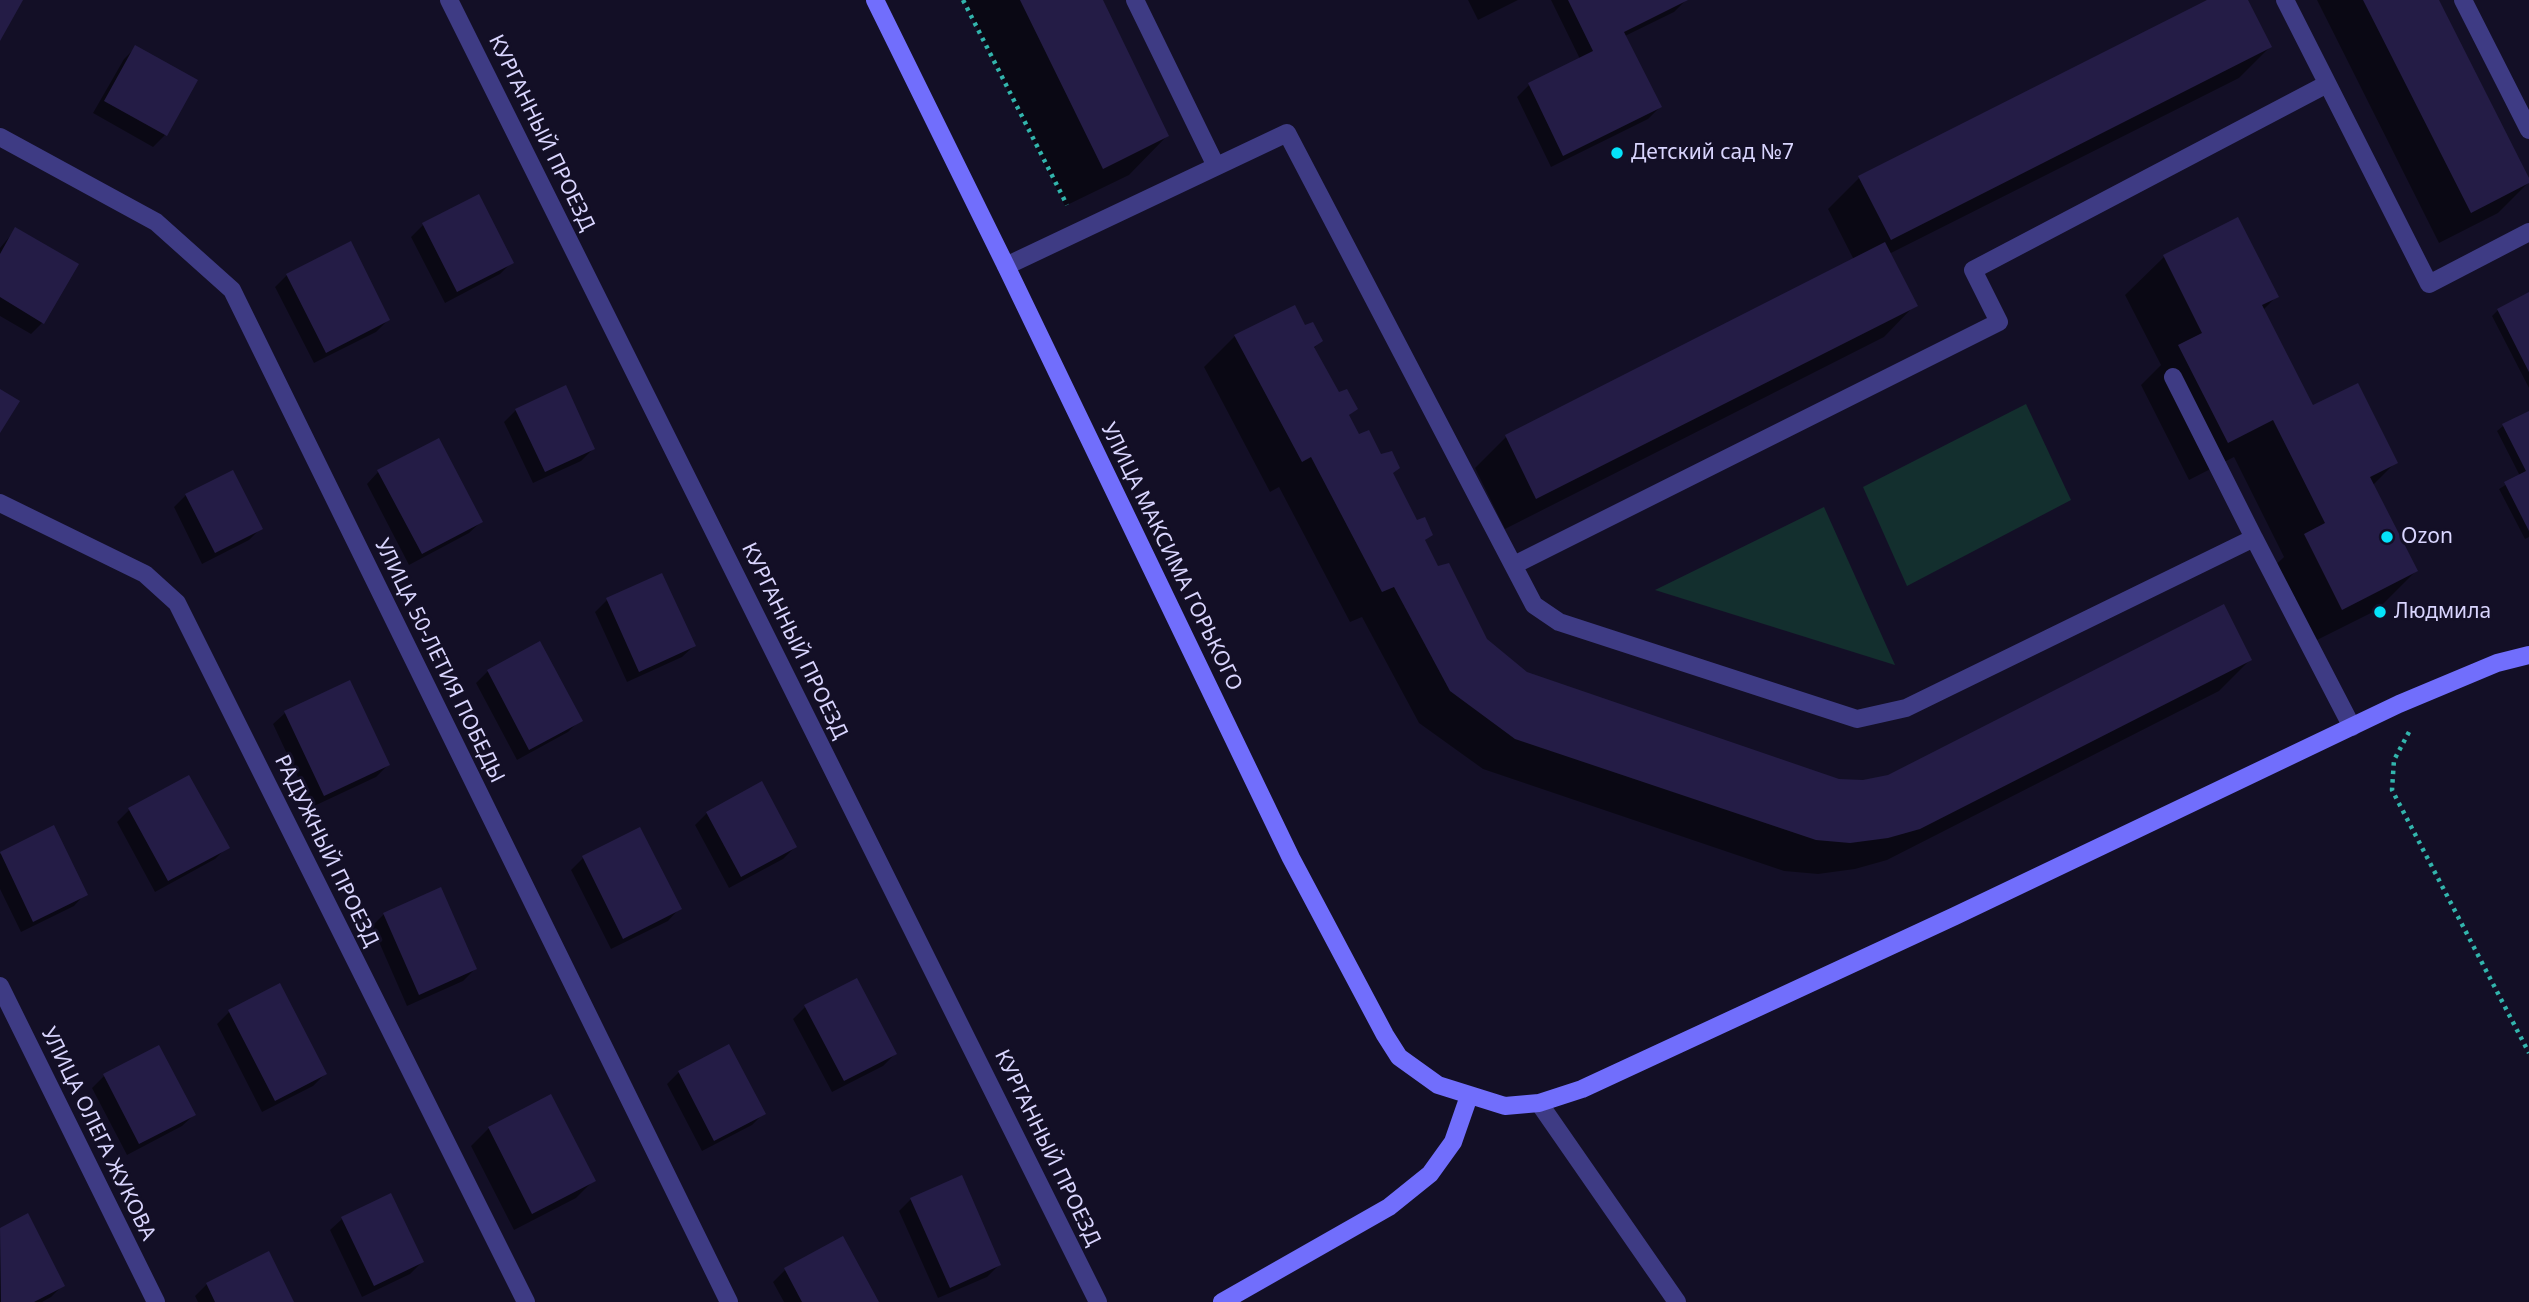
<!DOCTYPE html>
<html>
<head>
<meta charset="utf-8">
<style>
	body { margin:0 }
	canvas { display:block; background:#130f26 }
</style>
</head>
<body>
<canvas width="2529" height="1302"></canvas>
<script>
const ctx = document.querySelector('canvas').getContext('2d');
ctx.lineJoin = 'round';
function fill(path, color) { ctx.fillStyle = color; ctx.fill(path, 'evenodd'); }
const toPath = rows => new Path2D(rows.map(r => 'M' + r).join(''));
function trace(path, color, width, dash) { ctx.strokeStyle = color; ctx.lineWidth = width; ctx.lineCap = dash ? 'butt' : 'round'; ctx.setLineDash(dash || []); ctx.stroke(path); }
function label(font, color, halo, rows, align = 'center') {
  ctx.font = font + ' "Noto Sans",sans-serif'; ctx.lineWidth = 6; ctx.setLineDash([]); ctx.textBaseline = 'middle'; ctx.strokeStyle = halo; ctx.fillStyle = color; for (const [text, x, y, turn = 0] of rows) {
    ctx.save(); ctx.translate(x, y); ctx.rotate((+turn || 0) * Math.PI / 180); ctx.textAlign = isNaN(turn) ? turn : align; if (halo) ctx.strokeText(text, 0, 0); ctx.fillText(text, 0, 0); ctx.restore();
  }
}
fill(toPath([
	[2026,404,2071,500,1907,586,1863,487],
	[1824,507,1895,665,1655,590]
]), '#132f2e');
fill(toPath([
	[963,0,1101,0,1167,136,1129,175,1065,206],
	[1468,0,1518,0,1478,20],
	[1551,0,1686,0,1674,12,1625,36,1660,107,1648,119,1551,167,1517,97,1529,85,1580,59],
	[2211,0,2246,0,2270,47,2239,78,1889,254,1915,305,1884,337,1505,529,1475,468,1506,437,1854,260,1828,209,1859,178],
	[2317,0,2437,0,2529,182,2498,213,2439,243],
	[136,47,165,135,153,147,93,113,124,59],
	[2238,219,2277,296,2263,310,2312,408,2395,463,2372,486,2416,571,2377,610,2303,647,2266,574,2284,557,2234,457,2189,480,2141,385,2161,365,2125,295,2164,257],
	[423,225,512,262,500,274,445,303,411,237],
	[16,229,43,322,31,334,0,316,0,248],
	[287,275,388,320,376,332,314,363,275,287],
	[2529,294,2529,388,2492,316,2498,310],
	[1304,327,1321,341,1313,349,1338,395,1356,409,1348,416,1358,436,1391,474,1417,522,1431,534,1424,541,1437,568,1486,640,1526,674,1839,781,1863,781,1888,777,2250,660,2219,691,1887,860,1855,869,1818,874,1784,871,1483,769,1419,723,1362,617,1350,622,1279,487,1270,492,1204,367,1235,336],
	[516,410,593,449,581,461,533,483,504,422],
	[2529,413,2529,537,2525,539,2499,489,2520,476,2497,431,2503,426],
	[378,472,481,522,469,533,409,565,367,484],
	[186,495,261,528,249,540,202,564,174,507],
	[661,575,694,646,682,657,627,682,595,612,607,600],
	[539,643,580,720,568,732,517,760,476,683,488,671],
	[285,713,388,765,376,777,312,807,273,724],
	[189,777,227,847,215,859,155,892,117,822,129,810],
	[707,813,795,847,783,859,729,888,695,825],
	[53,827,85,894,74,906,21,932,0,889,0,854],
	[583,858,679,909,668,921,611,949,571,870],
	[384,914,475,969,463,981,407,1006,372,926],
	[280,986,325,1074,313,1086,262,1112,217,1024,229,1012],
	[805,1007,895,1054,883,1066,832,1092,793,1019],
	[729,1046,764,1113,752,1125,702,1151,667,1084,679,1072],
	[104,1076,194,1115,182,1126,127,1155,92,1088],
	[489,1128,594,1180,576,1198,514,1230,471,1146],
	[911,1199,999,1265,987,1277,938,1298,899,1211],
	[28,1215,63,1285,51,1297,42,1302,0,1302,0,1230],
	[342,1219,422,1262,410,1274,362,1297,330,1230],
	[785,1270,877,1302,784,1302,773,1282],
	[207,1284,292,1302,198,1302,195,1296]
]), '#0007');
fill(toPath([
	[0,0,23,0,0,41],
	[1020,0,1103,0,1169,136,1103,169],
	[1568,0,1688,0,1624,32,1662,107,1563,156,1528,83,1593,51],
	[2207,0,2248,0,2272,47,1891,240,1858,176],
	[2363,0,2439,0,2529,178,2529,183,2471,213],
	[135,45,198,80,167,136,104,101],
	[479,194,514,263,457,292,422,223],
	[2238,217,2279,297,2262,305,2313,405,2358,383,2398,463,2370,477,2418,571,2342,610,2304,534,2325,523,2273,420,2228,443,2178,345,2202,333,2163,255],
	[15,227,79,264,44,324,0,297,0,254],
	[351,241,390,320,326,353,286,274],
	[1885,242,1918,306,1536,499,1505,435],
	[2529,292,2529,372,2497,309],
	[1295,305,1305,325,1313,322,1323,341,1314,347,1339,392,1347,389,1358,409,1349,415,1359,434,1369,430,1381,454,1392,451,1400,468,1393,473,1417,520,1425,517,1433,535,1425,540,1438,566,1449,563,1487,639,1527,672,1839,779,1863,780,1888,775,2224,604,2252,660,1920,829,1888,838,1850,843,1816,840,1515,739,1450,691,1394,587,1382,592,1311,457,1302,462,1234,335],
	[566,385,595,449,545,472,515,409],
	[0,389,20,401,0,433],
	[2529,411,2529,531,2504,482,2526,471,2502,424],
	[439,438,483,522,422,554,377,470],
	[233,470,263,529,215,553,185,494],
	[662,573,696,646,639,672,606,598],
	[540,641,583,721,529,750,487,670],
	[350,680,390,765,324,796,284,711],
	[189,775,230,848,168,881,128,808],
	[762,781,797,847,741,877,706,812],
	[54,825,88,895,33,922,0,852],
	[640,827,682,909,623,939,582,856],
	[441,887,477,969,419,995,383,913],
	[857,978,897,1054,844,1081,804,1005],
	[280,983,327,1074,275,1101,228,1010],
	[729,1044,766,1114,714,1141,678,1071],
	[159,1045,196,1115,139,1144,103,1074],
	[551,1094,596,1181,532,1214,488,1127],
	[962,1175,1001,1265,950,1288,910,1198],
	[391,1193,424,1262,374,1286,341,1217],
	[28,1213,65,1286,34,1302,1,1302,0,1228],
	[843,1236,879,1302,802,1302,784,1268],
	[269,1251,294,1302,215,1302,206,1283]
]), '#241c46');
trace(toPath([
	[963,0,1067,205],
	[2409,732,2394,760,2392,790,2529,1053]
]), '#32b5ad', 4.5, [3.5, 5]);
trace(toPath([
	[1135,0,1216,166],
	[2285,0,2429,284,2529,232],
	[2463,0,2529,130],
	[1006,266,1287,133,1534,605,1559,622,1857,719,1906,708,2254,538,2352,727],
	[2173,377,2254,538],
	[1514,565,1999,322,1973,270,2327,84],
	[1539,1103,1677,1302]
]), '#3e3b84', 18);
trace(toPath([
	[449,0,1098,1302],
	[0,137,156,222,232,290,729,1302],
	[0,503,145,574,177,603,526,1302],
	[0,986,156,1302]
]), '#3e3b84', 18);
trace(toPath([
	[875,0,1006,266,1291,858,1385,1035,1399,1057,1438,1085,1505,1106,1539,1103,1582,1089,1955,916,2399,704,2497,663,2529,655],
	[1222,1302,1389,1207,1430,1174,1453,1142,1469,1096]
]), '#716efc', 18);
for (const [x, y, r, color] of [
	[1617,153,7,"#05e3fa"],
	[2387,537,7,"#05e3fa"],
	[2380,612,7,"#05e3fa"]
]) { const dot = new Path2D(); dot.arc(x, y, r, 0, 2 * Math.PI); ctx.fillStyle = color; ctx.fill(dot); trace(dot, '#130f26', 2.5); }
label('21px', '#d9d5fe', '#130f26', [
	["КУРГАННЫЙ ПРОЕЗД",541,133,64],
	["УЛИЦА МАКСИМА ГОРЬКОГО",1171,557,64],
	["КУРГАННЫЙ ПРОЕЗД",794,641,64],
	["УЛИЦА 50-ЛЕТИЯ ПОБЕДЫ",439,661,64],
	["РАДУЖНЫЙ ПРОЕЗД",326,851,64],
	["УЛИЦА ОЛЕГА ЖУКОВА",98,1134,64],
	["КУРГАННЫЙ ПРОЕЗД",1047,1148,64]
]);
label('21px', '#d9d5fe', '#130f26', [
	["Детский сад №7",1631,153],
	["Ozon",2401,537],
	["Людмила",2394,612]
], 'left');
</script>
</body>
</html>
